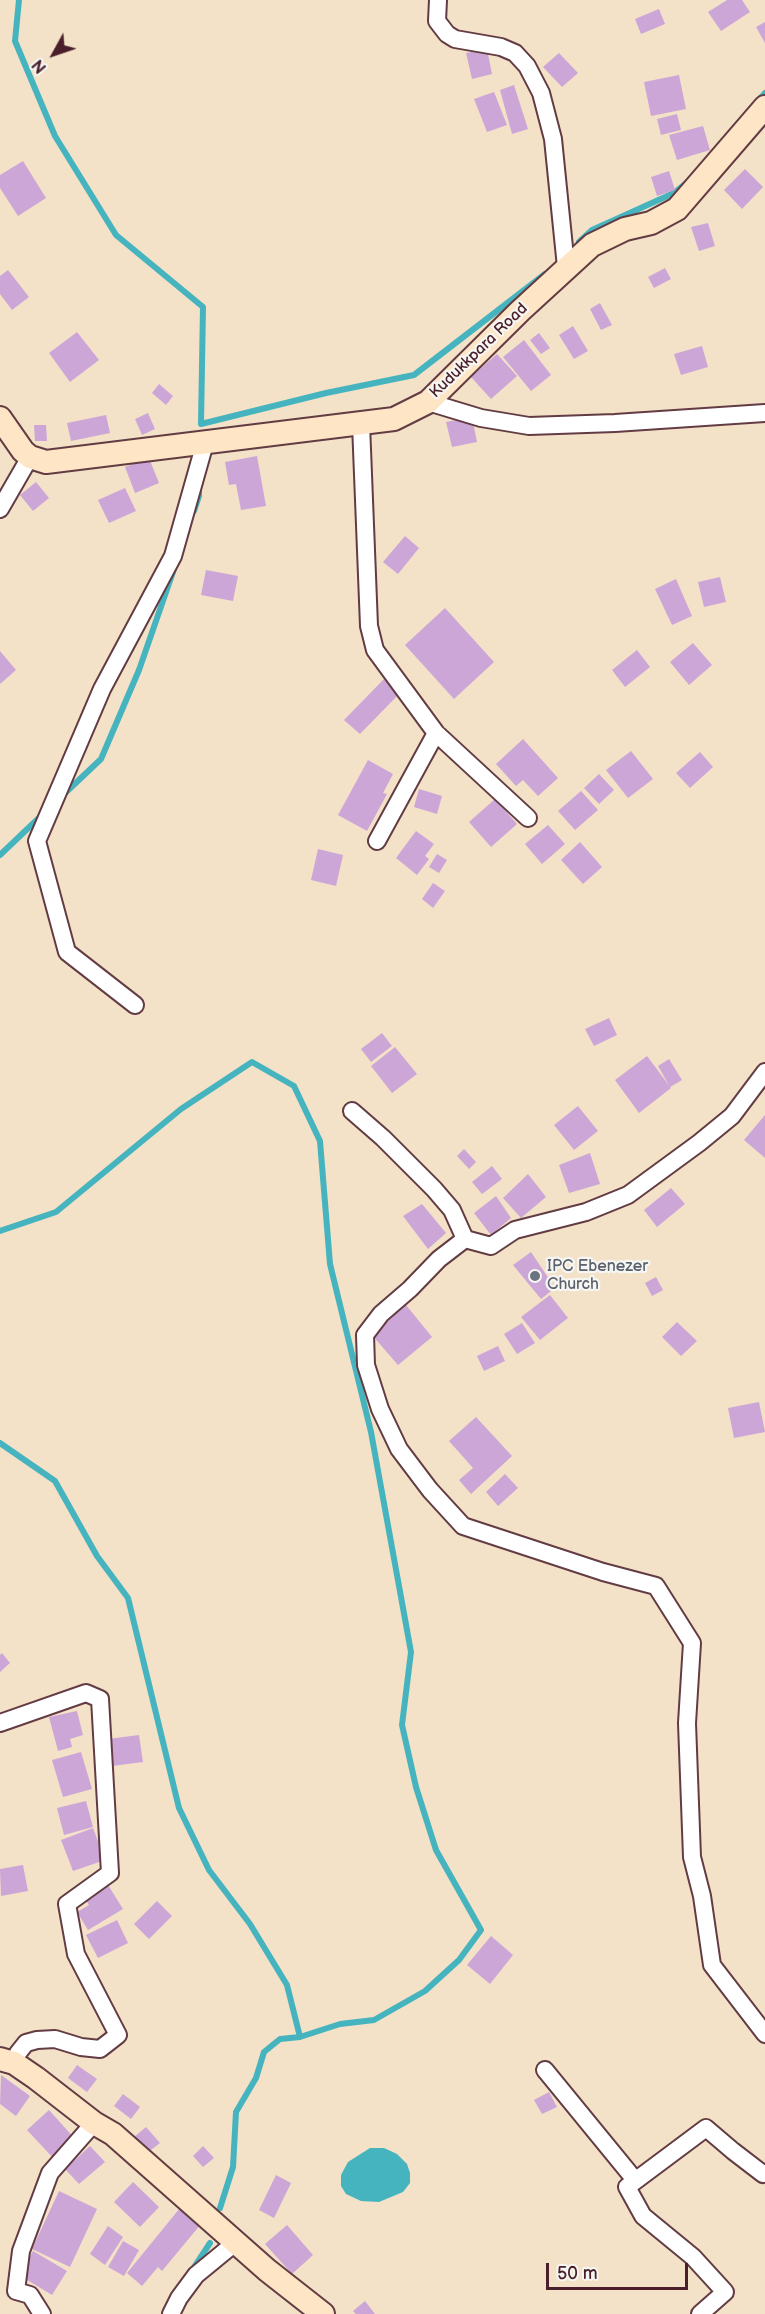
<!DOCTYPE html>
<html>
<head>
<meta charset="utf-8">
<style>
	body { margin:0 }
	#map { position:relative; width:765px; height:2314px; overflow:hidden; background:#f3e1c8; font-family:"Balsamiq Sans",sans-serif }
	canvas { display:block }
	.north { position:absolute; left:24px; top:24px; width:60px; height:60px; -webkit-text-stroke:4px #f6f6f2; paint-order:stroke; rotate:230deg; font-size:16px; font-weight:700; line-height:24px; text-align:center; color:#4a1f2b }
	.north::after { content:''; display:block; margin:auto; width:21px; height:27px; background:#4a1f2b; clip-path:polygon(50% 0,100% 100%,50% 72%,0 100%) }
	.scale { position:absolute; left:546px; top:2263px; width:142px; height:27px; box-sizing:border-box; border:3px solid #4a1f2b; border-top:0; padding-left:8px; font-size:18px; line-height:21px; white-space:nowrap; color:#4a1f2b; -webkit-text-stroke:4px #f6f6f2; paint-order:stroke }
</style>
</head>
<body>
<div id="map">
<canvas width="765" height="2314"></canvas>
<div class="north">N</div>
<div class="scale">50 m</div>
</div>
<script>
const ctx = document.querySelector('canvas').getContext('2d');
ctx.lineJoin = 'round';
function fill(path, color) { ctx.fillStyle = color; ctx.fill(path, 'evenodd'); }
const toPath = rows => new Path2D(rows.map(r => 'M' + r).join(''));
function trace(path, color, width, dash) { ctx.strokeStyle = color; ctx.lineWidth = width; ctx.lineCap = dash ? 'butt' : 'round'; ctx.setLineDash(dash || []); ctx.stroke(path); }
function label(font, color, halo, rows, align = 'center') {
  ctx.font = font + ' "Balsamiq Sans",sans-serif'; ctx.lineWidth = 4.5; ctx.setLineDash([]); ctx.textBaseline = 'middle'; ctx.strokeStyle = halo; ctx.fillStyle = color; for (const [text, x, y, turn = 0] of rows) {
    ctx.save(); ctx.translate(x, y); ctx.rotate((+turn || 0) * Math.PI / 180); ctx.textAlign = isNaN(turn) ? turn : align; if (halo) ctx.strokeText(text, 0, 0); ctx.fillText(text, 0, 0); ctx.restore();
  }
}
fill(toPath([
	[370,2148,384,2148,397,2154,407,2164,410,2173,410,2183,403,2192,379,2202,361,2201,346,2194,341,2186,341,2175,348,2162]
]), '#45b4bf');
trace(toPath([
	[19,0,15,41,55,136,116,235,203,307,201,424,326,393,414,375,545,274],
	[757,102,765,93],
	[579,242,592,230,674,193,685,184],
	[194,511,199,496,199,486],
	[62,796,101,759,139,670,174,569],
	[0,855,42,815],
	[0,1231,56,1212,181,1109,252,1062,294,1086,320,1141,330,1264,371,1432,411,1652,402,1725,416,1787,436,1850,481,1930,459,1960,425,1991,374,2020,340,2024,300,2037,280,2039,264,2052,256,2078,236,2112,233,2167,220,2208],
	[0,1443,55,1481,97,1556,128,1598,179,1808,209,1870,250,1924,287,1985,300,2037],
	[193,2269,210,2243]
]), '#45b4bf', 6);
fill(toPath([
	[727,0,742,0,750,12,721,31,708,12],
	[659,9,665,24,641,34,635,19],
	[765,22,765,43,756,27],
	[487,49,492,74,472,79,466,53],
	[559,53,578,73,562,87,543,67],
	[679,75,686,109,651,116,644,82],
	[514,85,528,129,512,134,500,90],
	[494,92,507,125,487,132,474,99],
	[677,114,681,130,661,135,657,119],
	[703,126,710,150,677,160,669,135],
	[23,161,46,198,18,216,0,188,0,175],
	[745,169,763,187,742,209,724,190],
	[669,171,675,190,657,196,651,177],
	[708,223,715,246,699,251,691,227],
	[665,268,671,279,654,288,648,277],
	[8,270,29,297,12,310,0,294,0,276],
	[600,303,612,325,601,330,590,309],
	[573,326,588,351,574,359,559,335],
	[77,332,99,360,70,382,49,353],
	[539,333,550,348,541,354,530,340],
	[524,340,551,375,531,391,503,357],
	[702,346,708,367,681,375,674,354],
	[497,354,517,376,491,399,471,377],
	[159,384,173,396,166,405,152,393],
	[148,413,155,429,142,435,135,419],
	[106,415,110,433,71,441,67,423],
	[472,417,477,442,452,447,446,422],
	[34,425,46,425,47,441,35,441],
	[257,456,266,506,241,510,236,484,229,485,225,462],
	[149,458,159,483,135,493,125,467],
	[36,482,49,498,33,511,20,495],
	[125,488,136,511,109,523,98,500],
	[405,536,419,548,398,574,383,562],
	[206,570,238,576,233,601,201,595],
	[720,577,726,602,704,607,698,582],
	[676,579,692,616,672,625,655,589],
	[445,608,494,662,454,699,405,645],
	[693,643,712,665,689,685,670,662],
	[637,650,650,667,625,687,612,670],
	[0,651,16,670,0,684],
	[384,679,399,694,360,734,344,720],
	[523,739,558,778,538,796,523,780,516,786,496,764],
	[631,751,653,779,628,798,606,770],
	[700,752,713,767,690,788,676,773],
	[368,760,393,774,383,793,387,794,367,831,338,815],
	[599,774,614,790,599,804,584,788],
	[419,789,442,796,437,814,414,807],
	[581,791,598,810,575,830,558,811],
	[495,799,517,824,491,847,469,822],
	[548,825,565,844,542,864,525,844],
	[416,831,434,844,425,856,429,859,417,875,396,858],
	[580,842,602,867,583,884,561,860],
	[318,849,343,855,336,886,311,880],
	[437,854,447,860,439,873,429,867],
	[433,883,445,891,433,908,422,899],
	[609,1018,617,1035,594,1046,585,1029],
	[382,1033,392,1046,371,1062,361,1049],
	[395,1047,417,1074,392,1093,371,1066],
	[647,1056,671,1088,639,1113,615,1080],
	[669,1059,682,1080,670,1087,658,1066],
	[578,1106,598,1131,574,1150,554,1125],
	[765,1115,765,1158,744,1140],
	[464,1149,476,1162,469,1169,457,1156],
	[590,1153,600,1184,569,1193,559,1165],
	[492,1166,502,1179,482,1194,472,1182],
	[528,1174,546,1197,521,1218,503,1198],
	[671,1188,685,1204,657,1227,644,1210],
	[496,1196,511,1218,491,1235,474,1213],
	[422,1204,446,1233,428,1249,403,1216],
	[531,1252,555,1288,541,1299,513,1265],
	[656,1277,663,1290,652,1296,645,1283],
	[550,1295,568,1318,540,1340,521,1317],
	[406,1305,432,1337,398,1365,372,1335],
	[677,1322,697,1341,681,1356,662,1337],
	[522,1323,535,1343,517,1354,504,1334],
	[498,1346,505,1361,484,1371,477,1356],
	[759,1402,765,1432,734,1438,728,1408],
	[476,1417,512,1456,471,1494,459,1480,473,1468,449,1441],
	[505,1474,518,1488,498,1506,486,1492],
	[2,1653,10,1663,0,1672,0,1655],
	[77,1711,83,1735,70,1739,72,1747,58,1751,49,1717],
	[139,1735,143,1762,112,1766,108,1739],
	[81,1752,92,1789,63,1797,52,1760],
	[86,1801,93,1827,64,1835,57,1808],
	[93,1828,105,1860,73,1871,61,1840],
	[23,1865,28,1891,1,1896,0,1869],
	[108,1885,123,1909,88,1930,77,1912,89,1905,85,1899],
	[157,1901,172,1916,149,1939,134,1924],
	[117,1920,128,1943,98,1958,86,1935],
	[491,1936,513,1955,490,1984,467,1965],
	[77,2065,97,2079,87,2092,68,2078],
	[1,2075,30,2096,16,2116,0,2104],
	[549,2092,557,2107,542,2114,534,2100],
	[123,2094,140,2107,131,2119,114,2106],
	[49,2110,76,2140,55,2160,27,2130],
	[146,2127,160,2143,147,2153,134,2137],
	[90,2146,105,2162,79,2184,65,2169],
	[203,2146,214,2158,203,2167,193,2156],
	[276,2175,291,2183,274,2218,259,2210],
	[133,2182,159,2207,140,2227,114,2202],
	[59,2191,97,2209,70,2267,32,2249],
	[180,2208,201,2224,162,2271,158,2267,142,2286,127,2273],
	[287,2225,313,2255,292,2274,265,2244],
	[108,2226,123,2237,105,2265,90,2254],
	[123,2241,139,2250,124,2276,108,2267],
	[33,2251,67,2271,52,2295,19,2275],
	[365,2301,375,2314,356,2314,353,2311]
]), '#cda6d8');
const street = toPath([
	[438,0,437,21,447,34,455,39,501,47,515,53,527,66,541,93,553,139,566,267],
	[428,402,481,418,529,426,615,423,765,413],
	[361,424,369,626,375,650,436,733,528,818],
	[0,509,30,457],
	[377,841,436,733],
	[135,1005,67,952,37,841,102,689,173,556,205,443],
	[352,1111,383,1138,434,1189,452,1210,465,1239,491,1246,515,1230,586,1212,628,1195,699,1143,732,1116,765,1072],
	[465,1239,439,1259,410,1289,381,1314,365,1335,366,1365,380,1409,399,1449,430,1490,463,1526,603,1572,656,1586,692,1643,687,1723,692,1857,702,1896,712,1965,765,2034],
	[0,1723,86,1693,100,1699,110,1873,67,1904,76,1954,118,2035,100,2049,81,2047,55,2039,37,2040,26,2043,18,2053,14,2063],
	[545,2070,635,2180],
	[42,2314,30,2295,16,2291,21,2251,50,2173,94,2123],
	[171,2314,179,2298,196,2275,235,2243],
	[700,2314,725,2292,693,2257,643,2216,627,2187,706,2128,733,2151,763,2174,765,2173]
]);
const secondary = toPath([
	[0,418,23,451,30,457,46,462,394,419,428,402,520,311,592,245,625,229,651,223,677,209,765,107],
	[0,2059,14,2063,36,2078,94,2123,113,2134,267,2270,323,2314]
]);
trace(street, '#633c43', 20);
trace(secondary, '#633c43', 26);
trace(street, '#fff', 16);
trace(secondary, '#fde5c5', 22);
for (const [x, y, r, color] of [
	[535,1276,6,"#6b7280"]
]) { const dot = new Path2D(); dot.arc(x, y, r, 0, 2 * Math.PI); ctx.fillStyle = color; ctx.fill(dot); trace(dot, '#f6f6f2', 2); }
label('16px', '#4a1f2b', '#f6f6f2', [
	["Kudukkpara Road",479,351,-44]
]);
label('16px', '#5b616d', '#f6f6f2', [
	["IPC Ebenezer",547,1267],
	["Church",547,1285]
], 'left');
</script>
</body>
</html>
